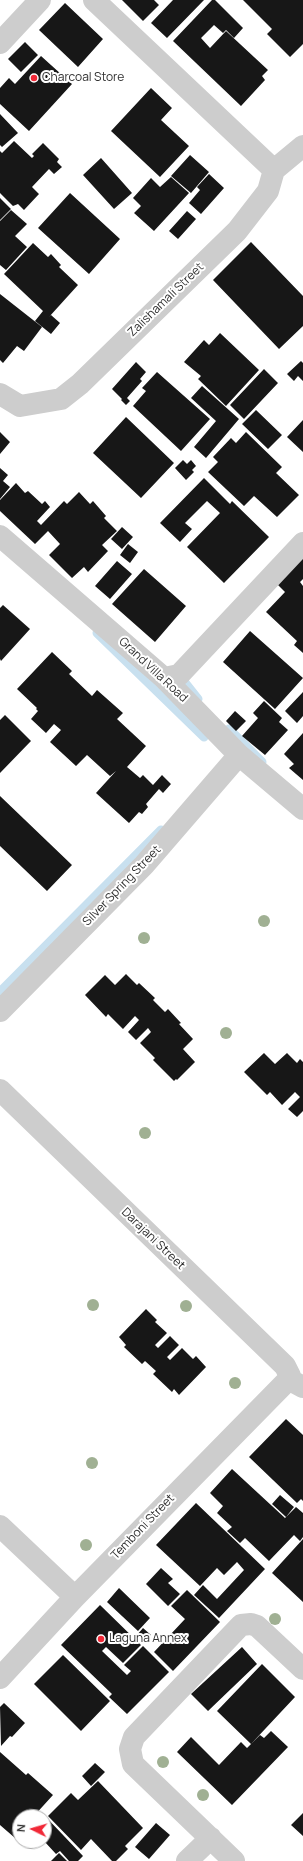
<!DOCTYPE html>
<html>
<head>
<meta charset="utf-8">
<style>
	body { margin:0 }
	#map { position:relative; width:303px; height:1861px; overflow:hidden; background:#fff; font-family:Manrope,sans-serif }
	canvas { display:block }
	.north { position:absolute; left:12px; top:1809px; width:40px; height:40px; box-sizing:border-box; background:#fff; border:1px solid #acacac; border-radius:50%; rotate:275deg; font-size:11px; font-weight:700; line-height:16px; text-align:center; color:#303030 }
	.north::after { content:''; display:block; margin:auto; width:14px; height:18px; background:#f12837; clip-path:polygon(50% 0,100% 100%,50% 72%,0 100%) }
</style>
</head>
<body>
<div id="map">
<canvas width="303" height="1861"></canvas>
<div class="north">N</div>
</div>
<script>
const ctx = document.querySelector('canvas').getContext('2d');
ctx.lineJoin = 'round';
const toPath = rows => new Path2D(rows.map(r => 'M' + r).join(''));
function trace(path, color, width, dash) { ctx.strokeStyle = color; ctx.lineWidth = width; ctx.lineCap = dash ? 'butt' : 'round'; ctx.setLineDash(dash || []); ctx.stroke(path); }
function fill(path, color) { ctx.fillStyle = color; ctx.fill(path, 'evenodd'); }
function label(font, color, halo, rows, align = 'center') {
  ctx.font = font + ' Manrope,sans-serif'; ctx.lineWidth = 4; ctx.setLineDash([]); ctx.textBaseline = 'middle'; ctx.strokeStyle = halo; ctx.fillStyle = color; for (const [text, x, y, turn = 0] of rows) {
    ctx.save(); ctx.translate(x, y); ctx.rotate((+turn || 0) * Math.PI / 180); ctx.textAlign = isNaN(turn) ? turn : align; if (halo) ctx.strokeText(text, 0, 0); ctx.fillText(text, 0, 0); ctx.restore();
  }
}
trace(toPath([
	[97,633,204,737],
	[179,675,198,699],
	[229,729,262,762],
	[0,992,161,830]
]), '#c8e0ef', 9);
fill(toPath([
	[122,0,154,0,159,5,143,21],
	[173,0,204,0,167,38,151,23],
	[212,0,215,0,243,28,234,38,226,30,223,33,214,25,201,38,210,48,226,31,268,70,262,76,265,80,241,106,173,41],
	[243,0,303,0,303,44,290,57,267,34,272,29],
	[65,3,103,39,78,67,39,30],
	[25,42,38,55,21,72,8,59],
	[41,56,72,84,29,131,0,104,0,88,9,78,15,84],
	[151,88,172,108,161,120,189,146,160,177,111,131],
	[0,114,18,133,2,147,0,145],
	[14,141,32,158,34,156,32,154,43,143,59,159,57,162,62,167,54,174,49,169,32,187,39,194,24,210,18,204,13,206,0,193,0,151,2,153],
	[190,155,209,172,191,193,171,176],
	[101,158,132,193,114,209,83,175],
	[209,174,224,188,201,214,189,203,200,190,197,187],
	[171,177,189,193,154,231,134,213,141,206,133,198,151,178,160,187],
	[70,193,120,239,89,274,38,228],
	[0,198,11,209,0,220],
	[11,210,27,224,15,236,27,247,6,270,0,265,0,221],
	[187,211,196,219,178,239,169,231],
	[251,242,303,296,303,326,279,349,213,280],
	[33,243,48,257,51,254,61,265,59,267,78,285,49,317,51,315,60,323,51,334,35,321,43,311,4,274],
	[0,294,42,327,24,351,17,346,3,363,0,360],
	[220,333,259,370,226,406,198,379,201,376,184,362,204,340,209,345],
	[301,361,303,363,303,381,298,376,294,381,287,374],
	[136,362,146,372,140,379,142,381,127,398,130,401,126,405,121,400,122,399,112,389],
	[264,369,278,383,244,419,230,405],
	[157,372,210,419,181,451,133,406,146,391,142,388],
	[202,386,239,419,206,458,194,447,216,421,191,398],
	[256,410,282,435,268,449,242,424],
	[126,417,174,463,141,498,93,453],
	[303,420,303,452,287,437],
	[0,432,10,442,0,454],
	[246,432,282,467,276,473,299,495,277,517,254,496,244,506,208,472,218,462,213,457,231,438,236,443],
	[183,460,187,464,191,460,196,466,192,470,194,472,186,480,175,468],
	[0,468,8,475,3,481,10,487,0,499],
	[204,478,230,504,232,501,269,537,224,583,187,547,220,513,207,501,185,523,192,529,180,542,160,523],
	[16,483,25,493,28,491,42,504,45,501,50,507,37,521,41,525,64,501,67,504,79,492,90,504,93,501,106,516,104,518,117,531,102,545,108,551,88,572,84,567,72,578,49,555,60,544,48,531,35,544,0,511,0,500],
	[122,527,133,537,122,549,111,539],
	[128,544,138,552,130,563,120,555],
	[303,552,303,579,300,582,303,586,303,653,294,645,297,641,266,612,285,592,277,584],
	[117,561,132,574,110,599,95,586],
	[144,569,186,606,155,642,112,604],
	[3,605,30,629,1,661,0,659,0,608],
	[250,631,303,678,275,709,223,662],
	[52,652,72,671,69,674,92,696,97,690,123,713,117,719,146,746,127,767,140,778,143,775,153,785,162,775,171,784,163,793,159,789,146,804,148,807,142,814,139,812,129,823,96,793,116,771,110,776,87,755,76,766,50,742,61,730,54,724,46,733,31,719,38,711,36,709,37,708,17,689],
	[303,692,303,716,297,723,285,711],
	[264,701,282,718,279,722,288,730,265,755,242,736,258,718,253,713],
	[235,711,246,721,236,731,226,721],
	[5,715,31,741,0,773,0,720],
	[303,733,303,780,289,768,294,764,284,754],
	[0,796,72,865,47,891,0,846],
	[126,974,137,985,139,983,155,998,153,1000,165,1012,168,1009,181,1023,179,1024,193,1039,183,1049,195,1062,177,1080,176,1079,174,1081,153,1060,155,1058,140,1043,151,1032,148,1028,136,1040,128,1032,139,1020,135,1016,123,1029,108,1014,106,1017,85,995,105,975,115,985],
	[264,1053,275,1064,287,1053,297,1063,300,1059,303,1062,303,1111,297,1117,288,1109,300,1097,295,1092,282,1105,270,1092,267,1095,244,1072],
	[146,1309,157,1320,155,1322,167,1333,155,1345,158,1348,170,1336,179,1345,167,1357,170,1360,182,1348,193,1359,196,1356,206,1367,179,1395,174,1389,172,1392,153,1374,156,1371,145,1361,142,1364,124,1347,126,1345,119,1337],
	[286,1419,303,1435,303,1501,301,1499,297,1503,249,1457],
	[232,1469,285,1518,284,1519,296,1507,303,1513,303,1537,300,1541,294,1535,269,1561,245,1538,240,1543,227,1531,232,1527,217,1513,223,1506,210,1493],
	[280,1495,294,1507,286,1517,272,1504],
	[196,1503,265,1569,219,1618,194,1595,203,1585,217,1599,244,1570,237,1562,224,1575,217,1568,200,1586,156,1545],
	[303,1539,303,1602,272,1573],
	[161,1568,173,1579,168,1583,180,1594,168,1606,146,1584],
	[119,1588,150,1618,138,1631,107,1602],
	[187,1590,220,1622,173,1671,154,1652,185,1619,171,1606],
	[100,1605,141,1645,123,1663,106,1647,102,1651,127,1675,131,1671,124,1665,143,1646,169,1672,127,1714,109,1697,112,1694,61,1645],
	[143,1628,151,1635,144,1642,137,1635],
	[242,1647,257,1664,208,1711,191,1694],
	[63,1655,110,1701,81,1731,34,1684],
	[262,1664,295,1697,251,1744,217,1711],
	[4,1703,25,1723,12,1737,10,1736,1,1746,0,1707],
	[271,1731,288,1747,232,1805,177,1752,191,1737,219,1765,241,1742,247,1748,260,1735,264,1738],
	[0,1752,26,1775,28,1773,53,1795,33,1817,20,1817,20,1832,15,1838,0,1825],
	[95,1763,105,1772,91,1786,82,1776],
	[98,1781,143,1828,125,1846,128,1849,116,1861,112,1861,91,1839,81,1850,48,1816,71,1793,78,1800],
	[303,1813,303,1836,291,1825],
	[44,1815,83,1856,78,1861,69,1861,60,1851,56,1854,44,1841],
	[156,1823,170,1835,149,1859,135,1847],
	[59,1853,67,1861,51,1861]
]), '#171717');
trace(toPath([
	[94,0,274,170],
	[0,43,40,0],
	[0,394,20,406,61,399,80,384,237,231,268,191,274,170,303,146],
	[0,536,164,678,239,755,303,809],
	[164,678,179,675,303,543],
	[0,1011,144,865,239,755],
	[0,1090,285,1366,290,1376,290,1380,303,1387],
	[0,1526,75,1597],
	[0,1678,75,1597,285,1383,290,1380],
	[187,1861,211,1838],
	[234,1861,133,1764,130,1749,134,1737,241,1625,251,1624,257,1626,303,1669]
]), '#cdcdcd', 22);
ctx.fillStyle = '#a0b093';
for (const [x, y] of [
	[264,921],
	[144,938],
	[226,1033],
	[145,1133],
	[93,1305],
	[186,1306],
	[235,1383],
	[92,1463],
	[86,1545],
	[275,1619],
	[163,1762],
	[203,1795]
]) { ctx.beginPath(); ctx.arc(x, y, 6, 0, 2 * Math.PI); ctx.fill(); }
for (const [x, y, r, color] of [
	[34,78,4,"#f12837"],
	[101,1639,4,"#f12837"]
]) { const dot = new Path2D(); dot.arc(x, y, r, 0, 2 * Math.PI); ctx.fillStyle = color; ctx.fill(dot); trace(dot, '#fff', 1.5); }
label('12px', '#303030', '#fff', [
	["Charcoal Store",42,78],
	["Laguna Annex",109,1639]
], 'left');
label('12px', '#303030', '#fff', [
	["Zalishamali Street",166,300,-44],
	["Grand Villa Road",153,670,43],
	["Silver Spring Street",122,886,-46],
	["Darajani Street",153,1239,44],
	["Temboni Street",143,1527,-46]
]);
</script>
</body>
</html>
